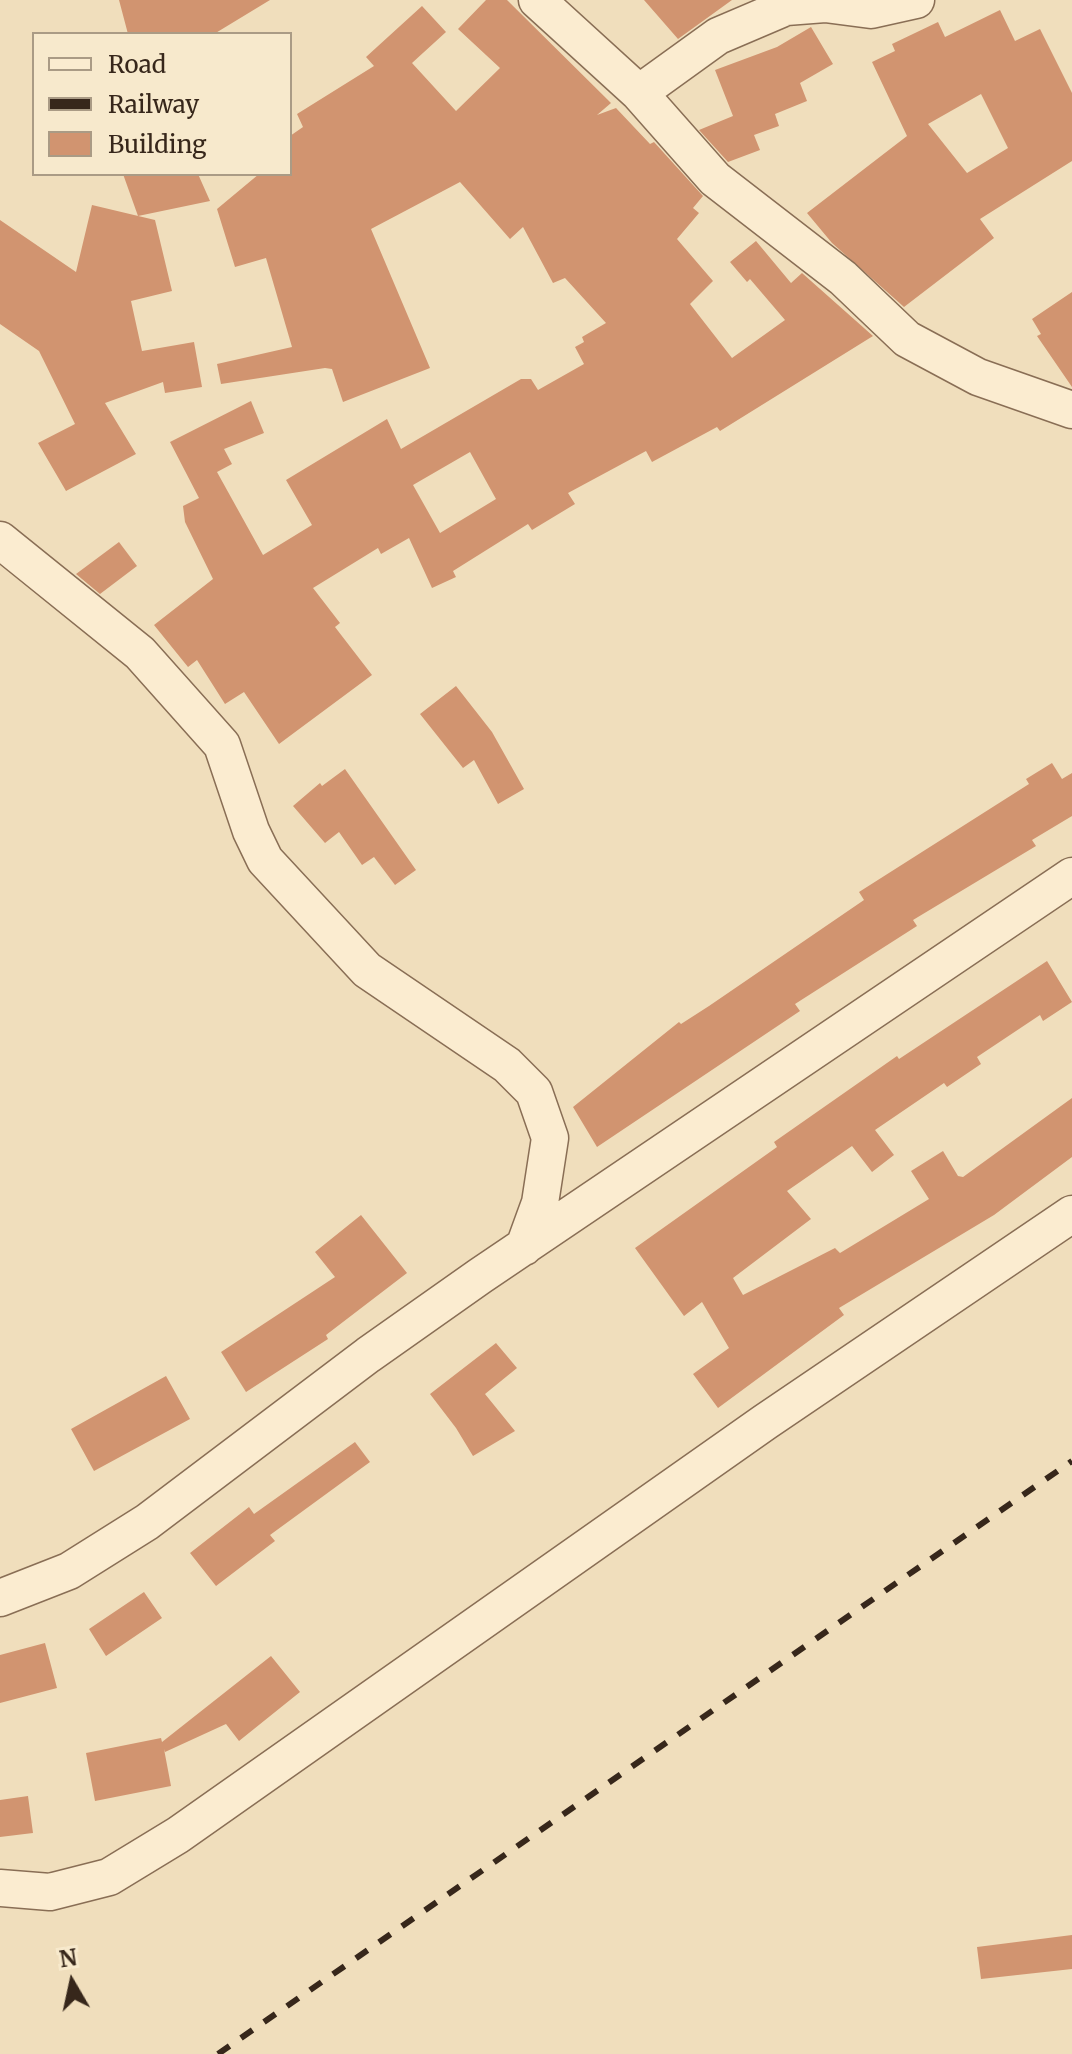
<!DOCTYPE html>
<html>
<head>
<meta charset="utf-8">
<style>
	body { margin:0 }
	#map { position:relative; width:1072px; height:2054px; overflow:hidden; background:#f0debc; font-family:Merriweather,serif }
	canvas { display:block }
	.legend { position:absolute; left:32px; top:32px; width:260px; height:144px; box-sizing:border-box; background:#f7e9cc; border:2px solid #aa9b85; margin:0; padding:10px 14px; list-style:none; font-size:24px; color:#37271b }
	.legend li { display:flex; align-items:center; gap:16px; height:40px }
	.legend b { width:40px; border:2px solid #aa9b85 }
	.north { position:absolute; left:32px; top:1942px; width:80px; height:80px; -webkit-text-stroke:6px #f7e9cc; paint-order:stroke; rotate:351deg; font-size:22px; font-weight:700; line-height:32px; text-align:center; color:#37271b }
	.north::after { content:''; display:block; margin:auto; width:28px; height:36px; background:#37271b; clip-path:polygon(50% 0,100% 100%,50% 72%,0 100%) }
</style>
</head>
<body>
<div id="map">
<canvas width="1072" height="2054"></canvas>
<ul class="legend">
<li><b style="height:10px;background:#fbecd0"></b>Road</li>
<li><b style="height:10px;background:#37271b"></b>Railway</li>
<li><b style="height:22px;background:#d19470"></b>Building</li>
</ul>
<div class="north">N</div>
</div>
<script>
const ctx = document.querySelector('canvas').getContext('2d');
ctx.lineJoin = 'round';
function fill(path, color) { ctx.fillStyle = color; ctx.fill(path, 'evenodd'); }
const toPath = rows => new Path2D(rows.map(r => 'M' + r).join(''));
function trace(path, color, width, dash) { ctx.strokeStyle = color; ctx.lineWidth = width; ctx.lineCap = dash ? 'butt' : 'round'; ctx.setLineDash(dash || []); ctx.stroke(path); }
fill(toPath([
	[119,0,270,0,214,34,128,34],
	[486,0,507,0,611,103,597,115,616,108,650,144,654,142,703,196,693,208,699,213,677,239,713,281,690,304,732,358,785,320,750,279,747,282,730,262,756,241,791,283,802,273,873,336,720,431,717,427,652,462,646,451,568,493,575,504,532,530,528,524,453,571,456,577,432,588,409,538,381,554,378,548,313,588,340,623,335,627,372,675,279,744,244,692,225,704,197,660,188,667,154,625,213,579,185,522,183,506,199,498,170,442,251,401,264,433,224,449,232,464,217,472,263,555,312,525,286,480,387,419,401,449,521,379,531,379,538,390,584,364,575,347,584,342,582,337,606,323,565,278,553,283,523,227,510,239,460,182,371,229,430,368,343,402,332,369,325,368,221,384,217,364,292,347,266,258,235,267,217,209,259,174,290,174,290,136,303,127,297,114,374,66,366,57,422,6,446,32,412,63,456,111,500,68,458,29],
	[470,452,496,499,440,533,413,485],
	[644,0,732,0,678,39],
	[1000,10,1015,41,1040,29,1072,93,1072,161,980,219,994,238,904,307,832,243,807,213,907,136,872,62,895,51,892,44,938,22,945,37],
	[981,94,1008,148,967,173,928,124],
	[811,27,833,64,800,83,807,101,775,114,779,126,754,135,760,150,728,162,699,130,733,116,715,70,777,47],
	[123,174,198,174,210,201,138,216],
	[92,205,155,220,172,291,131,301,142,351,194,342,202,387,165,393,163,382,105,403,136,454,66,491,38,443,75,424,39,351,0,324,0,220,76,272],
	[1072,292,1072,387,1037,336,1041,334,1032,319],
	[119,542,137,566,100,594,76,574],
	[456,686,492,732,524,789,498,804,474,760,463,768,420,714],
	[1052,763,1062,779,1072,773,1072,816,1032,840,1036,846,913,920,917,926,795,1004,800,1011,597,1147,573,1107,679,1022,681,1024,709,1006,864,900,859,892,1029,784,1026,779],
	[345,769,416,870,395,885,374,857,362,865,339,832,325,843,293,806,320,783,322,786],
	[1047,961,1072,1002,1043,1021,1040,1015,977,1057,981,1064,947,1087,944,1083,875,1130,894,1155,872,1172,852,1146,787,1191,811,1219,733,1278,743,1295,835,1248,840,1253,929,1199,911,1171,943,1151,958,1176,963,1177,1072,1098,1072,1157,994,1215,839,1308,844,1315,718,1408,693,1374,729,1348,702,1302,684,1316,635,1248,777,1147,774,1142,897,1056,899,1059],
	[361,1215,407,1273,326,1335,328,1339,246,1392,221,1352,335,1277,315,1252],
	[496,1343,517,1368,485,1394,515,1431,473,1456,456,1428,430,1394],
	[166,1376,190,1419,94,1471,71,1429],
	[355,1442,370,1462,270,1535,275,1541,216,1586,190,1553,249,1507,254,1514],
	[144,1592,162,1618,106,1656,89,1629],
	[45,1643,57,1688,0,1703,0,1655],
	[271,1656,300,1692,239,1741,226,1724,165,1752,164,1749,171,1786,95,1801,86,1753,161,1738,162,1742],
	[28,1796,33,1833,0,1837,0,1800],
	[1072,1935,1072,1969,981,1979,977,1947]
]), '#d19470');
const minor = toPath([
	[537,0,639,93,715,179,843,278,907,339,978,377,1072,410],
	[639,93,718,36,786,7,825,4,871,10,916,0],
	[0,540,140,653,222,745,251,831,265,860,367,970,507,1065,534,1092,550,1138,540,1203,524,1247],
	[0,1598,69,1571,147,1522,368,1355,480,1276,1072,876],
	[0,1888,50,1892,109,1877,178,1835,765,1422,1072,1214]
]);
trace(minor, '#896e55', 39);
trace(minor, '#fbecd0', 36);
trace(toPath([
	[218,2054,1072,1461]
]), '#37271b', 6, [14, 14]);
</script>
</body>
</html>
